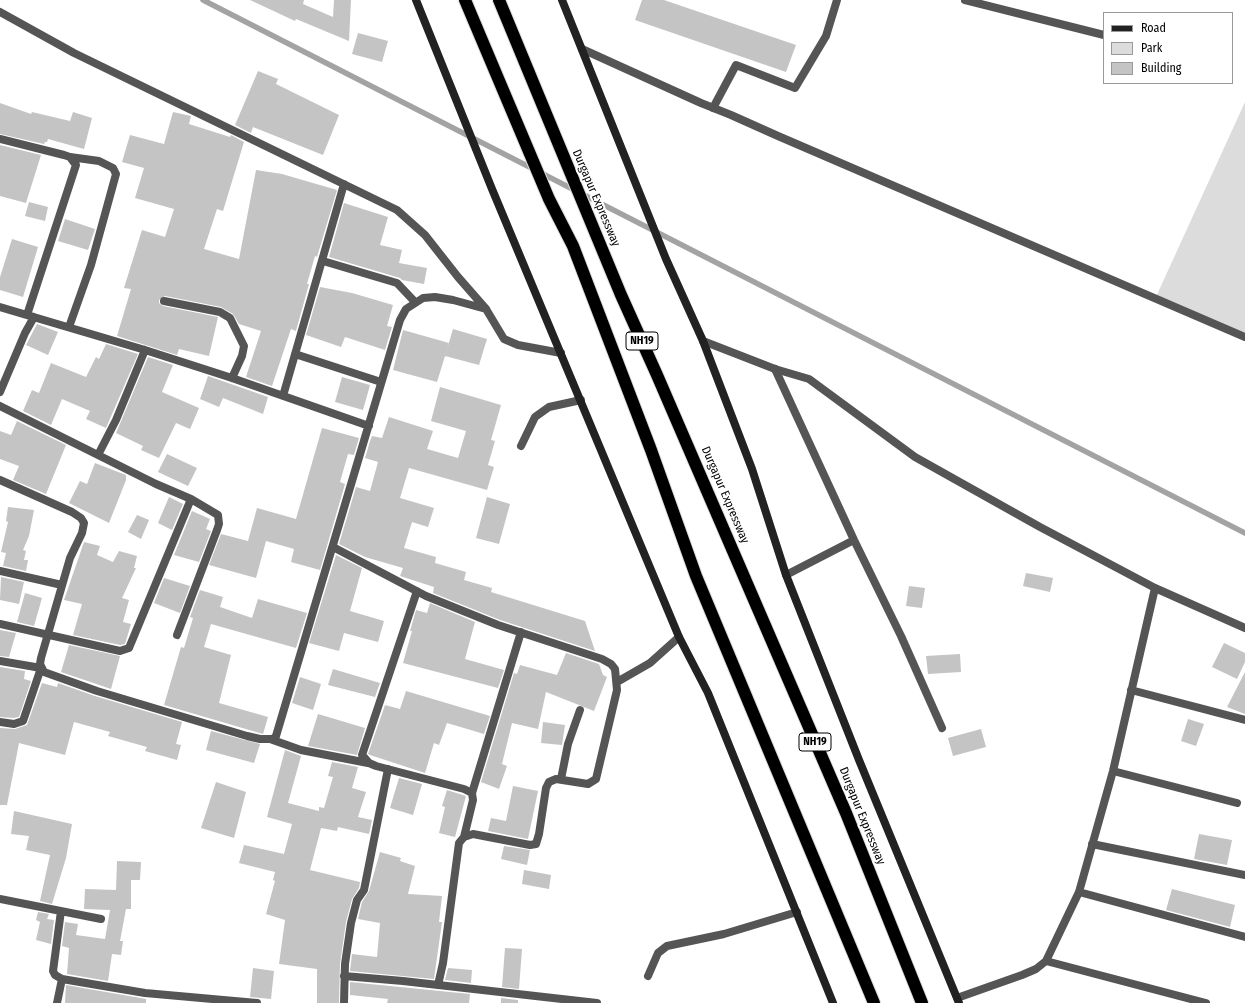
<!DOCTYPE html>
<html>
<head>
<meta charset="utf-8">
<style>
	body { margin:0 }
	#map { position:relative; width:1245px; height:1003px; overflow:hidden; background:#fff; font-family:"Fira Sans Condensed",sans-serif }
	canvas { display:block }
	.legend { position:absolute; left:1103px; top:12px; width:130px; height:72px; box-sizing:border-box; background:#fff; border:1px solid #999; margin:0; padding:5px 7px; list-style:none; font-size:12px; color:#000 }
	.legend li { display:flex; align-items:center; gap:8px; height:20px }
	.legend b { width:20px; border:1px solid #999 }
</style>
</head>
<body>
<div id="map">
<canvas width="1245" height="1003"></canvas>
<ul class="legend">
<li><b style="height:5px;background:#222"></b>Road</li>
<li><b style="height:11px;background:#dcdcdc"></b>Park</li>
<li><b style="height:11px;background:#c4c4c4"></b>Building</li>
</ul>
</div>
<script>
const ctx = document.querySelector('canvas').getContext('2d');
ctx.lineJoin = 'round';
function fill(path, color) { ctx.fillStyle = color; ctx.fill(path, 'evenodd'); }
const toPath = rows => new Path2D(rows.map(r => 'M' + r).join(''));
function trace(path, color, width, dash) { ctx.strokeStyle = color; ctx.lineWidth = width; ctx.lineCap = dash ? 'butt' : 'round'; ctx.setLineDash(dash || []); ctx.stroke(path); }
function label(font, color, halo, rows, align = 'center') {
  ctx.font = font + ' "Fira Sans Condensed",sans-serif'; ctx.lineWidth = 4; ctx.setLineDash([]); ctx.textBaseline = 'middle'; ctx.strokeStyle = halo; ctx.fillStyle = color; for (const [text, x, y, turn = 0] of rows) {
    ctx.save(); ctx.translate(x, y); ctx.rotate((+turn || 0) * Math.PI / 180); ctx.textAlign = isNaN(turn) ? turn : align; if (halo) ctx.strokeText(text, 0, 0); ctx.fillText(text, 0, 0); ctx.restore();
  }
}
fill(toPath([
	[1245,102,1245,339,1155,299]
]), '#dcdcdc');
trace(toPath([
	[203,0,1245,533]
]), '#a3a3a3', 5.5);
fill(toPath([
	[250,0,304,0,303,4,333,17,334,0,351,0,349,41,296,19,295,21],
	[642,0,664,0,796,45,786,72,635,20],
	[358,33,388,41,382,62,352,54],
	[258,71,278,79,276,84,339,115,323,155,253,127,251,133,235,125],
	[0,103,31,114,32,112,70,121,73,112,92,118,84,149,48,139,47,142,45,142,44,144,0,134],
	[173,112,191,116,189,124,230,137,231,135,244,142,223,211,217,209,204,249,239,259,256,170,282,174,337,190,317,257,315,256,307,284,309,284,296,331,291,329,272,386,246,377,261,331,239,324,233,314,221,307,165,296,159,300,159,303,163,306,218,317,209,356,179,349,177,355,117,336,131,289,124,288,142,230,165,237,174,209,135,198,144,168,122,162,130,135,164,144],
	[0,145,41,155,26,203,0,196],
	[29,202,48,207,45,221,25,216],
	[344,203,388,217,380,245,402,250,399,263,427,268,424,284,402,280,400,278,329,257],
	[65,219,95,229,88,250,58,241],
	[12,239,38,247,23,297,0,290,0,277],
	[320,287,352,293,393,305,387,326,392,327,385,350,345,337,341,347,306,335],
	[37,324,58,332,48,355,26,345],
	[453,329,487,339,479,365,445,356],
	[403,330,449,343,437,382,393,370],
	[106,344,138,354,106,428,86,419,90,411,62,399,51,425,23,411,32,390,39,393,51,363,86,377,96,357,99,359],
	[148,357,173,365,162,392,199,408,190,429,176,423,159,458,141,450,143,446,116,433],
	[208,376,268,397,263,414,223,398,219,407,200,399],
	[342,377,370,385,363,410,335,402],
	[440,387,501,405,491,440,495,441,488,465,494,467,487,490,409,468,400,498,434,508,428,527,412,522,404,548,436,557,435,563,466,572,464,580,492,588,491,592,585,621,595,651,500,620,433,593,434,587,400,576,403,568,365,557,339,544,356,487,370,491,378,462,365,458,370,441,372,436,382,438,389,417,433,431,427,449,458,458,466,431,431,421],
	[17,421,66,445,46,494,13,480,19,466,0,459,0,431,11,435],
	[322,428,359,438,354,455,348,454,340,482,345,484,320,570,291,562,294,549,266,541,256,578,209,565,221,534,248,541,257,508,296,519],
	[167,454,197,468,188,486,158,472],
	[95,463,126,475,126,480,109,523,69,503,80,481,87,484],
	[169,497,183,504,172,530,158,523],
	[487,497,510,504,499,544,476,538],
	[8,507,34,510,29,536,23,550,26,551,24,560,28,560,26,571,3,566,6,553,1,552,8,522,6,521],
	[192,511,210,519,206,529,211,531,199,562,174,555],
	[137,515,149,520,141,539,128,532],
	[84,542,100,546,97,555,113,562,119,551,137,556,134,568,136,568,122,598,129,600,123,622,131,624,125,644,120,645,73,635,82,604,64,600],
	[336,555,362,568,350,611,384,621,378,642,344,633,339,651,309,643],
	[1026,573,1053,578,1050,592,1023,586],
	[1,577,24,582,19,604,0,600],
	[164,578,190,586,180,613,154,603],
	[909,586,925,588,922,608,906,606],
	[200,590,223,597,220,607,252,618,258,599,307,613,296,648,211,624,204,647,231,655,219,703,268,717,263,734,164,705,181,647,184,648,193,618,190,617],
	[25,593,42,598,34,626,17,622],
	[430,603,475,622,465,659,504,670,498,688,403,663,412,631,410,631,416,610,427,613],
	[0,630,16,633,9,657,0,656],
	[1224,643,1245,653,1245,662,1237,679,1212,667],
	[69,645,120,656,111,689,61,672],
	[566,653,599,664,603,675,607,677,594,711,546,692,538,729,512,723,502,764,507,766,499,789,481,782,514,673,517,674,520,665,557,675],
	[960,654,961,672,928,674,926,656],
	[0,667,25,671,24,679,31,681,19,717,13,718,0,717],
	[333,669,380,683,375,697,328,685],
	[1245,672,1245,714,1227,707],
	[300,677,321,684,313,710,292,703],
	[42,683,57,687,58,683,95,696,182,722,176,744,181,745,177,760,145,751,147,747,108,736,110,732,74,722,65,755,19,743,7,805,0,805,0,728,15,729,27,725],
	[406,691,490,716,484,734,447,723,439,745,434,743,425,773,370,755,368,754,385,705,400,709],
	[318,714,365,728,357,755,308,746],
	[1188,719,1204,724,1196,746,1181,741],
	[543,722,565,725,562,745,541,743],
	[981,729,986,747,953,756,948,738],
	[211,731,260,744,254,763,206,750],
	[285,750,301,756,288,803,319,811,319,807,324,808,333,777,328,776,332,762,358,767,352,788,366,792,358,817,372,820,369,834,338,827,337,831,321,828,310,870,360,882,359,888,352,899,346,922,340,964,339,1003,317,1003,317,969,279,964,285,920,266,914,275,881,273,880,275,872,239,863,244,845,284,854,292,824,267,817],
	[399,778,422,784,413,815,390,808],
	[216,782,246,792,234,838,201,828],
	[513,786,538,791,528,839,488,831,491,818,506,821],
	[447,790,466,796,455,837,439,833,445,807,442,806],
	[14,811,72,824,66,858,52,904,40,901,50,855,26,850,29,836,11,834],
	[1199,834,1232,840,1227,865,1194,859],
	[504,846,530,850,527,865,501,859],
	[380,852,401,858,400,861,415,866,408,894,442,896,439,922,442,922,434,979,350,971,352,954,377,957,380,923,358,919,362,902,369,891],
	[117,861,141,862,140,880,131,880,131,909,126,909,120,941,123,941,121,955,112,954,108,981,67,974,69,948,62,946,65,922,78,924,76,935,105,939,110,910,84,909,85,889,116,890],
	[524,870,551,875,549,889,522,884],
	[1172,889,1235,905,1230,927,1166,910],
	[38,912,49,914,47,919,54,920,51,944,36,940,40,922,36,920],
	[505,948,522,949,519,989,502,987],
	[253,968,274,971,271,999,250,997],
	[448,968,472,970,471,983,445,980],
	[350,982,470,994,469,1003,387,1003,388,999,350,995],
	[66,985,146,999,146,1003,65,1003],
	[501,998,518,1000,518,1003,501,1003]
]), '#c4c4c4');
const highway = toPath([
	[465,0,549,199,573,246,651,450,696,576,874,1003],
	[499,0,621,295,657,375,846,813,922,1003]
]);
trace(highway, '#dbdbdb', 14);
trace(toPath([
	[582,49,701,103,731,115,778,136,1245,337],
	[703,341,775,369,809,379,915,457,1040,527,1155,588,1245,628],
	[1131,690,1245,720],
	[1113,771,1237,803],
	[1092,844,1245,875],
	[1079,892,1245,937],
	[1046,961,1206,1003],
	[648,976,658,953,667,946,724,934,797,912],
	[957,998,1022,975,1036,969,1046,961,1079,892,1113,771,1155,588]
]), '#555', 8);
trace(toPath([
	[965,0,1104,35],
	[0,12,74,53,397,210,425,235,458,277,486,309,504,339,518,345,561,353],
	[713,108,736,65,795,88,826,36,837,0],
	[0,139,64,155,70,157,76,165,27,315],
	[323,261,397,283,415,302],
	[164,301,220,312,230,318,244,346,242,356,232,378],
	[0,307,145,350,232,378,369,426],
	[69,327,91,265,116,174,113,168,99,161,70,157],
	[295,354,381,382],
	[775,369,854,540,901,636,942,728],
	[0,392,25,333,34,317],
	[283,396,344,184],
	[0,406,156,484,191,499,218,515,219,524,217,530,177,635],
	[521,446,535,417,549,407,581,400],
	[98,455,116,420,145,350],
	[0,480,72,512,81,518,84,523,82,533,70,558,41,658,40,664,44,672,97,691,247,736,260,739,273,739,276,736,400,320,406,309,423,298,435,297,453,300,486,309],
	[333,547,426,596,498,625,602,659,611,664,615,669,617,690,596,779,588,784,556,779,549,782,546,788,539,834,536,844,530,845,473,834,464,837,459,843,443,963,438,985],
	[0,571,62,585],
	[786,575,854,540],
	[417,591,362,755,369,763,376,766,464,789,472,793,473,800,464,837],
	[0,624,120,651,129,648,191,499],
	[0,661,41,668,23,721,14,724,0,722],
	[617,682,650,663,679,637],
	[270,739,301,750,368,763],
	[561,779,568,744,580,710],
	[472,793,521,632],
	[0,899,101,919],
	[61,911,53,971,55,975,62,979,145,993,257,1003],
	[344,976,403,981,597,1003],
	[57,1003,62,979],
	[344,1003,345,964,351,923,357,900,364,890,388,769]
]), '#555', 8);
trace(toPath([
	[416,0,492,189,679,637,708,693,833,1003],
	[562,0,666,259,703,341,752,469,786,575,859,760,959,1003]
]), '#222', 8);
trace(highway, '#000', 12);
for (const [x, y, w] of [
	[642,341,32],
	[815,742,32]
]) { const box = new Path2D(); box.roundRect(x - w / 2, y - 9, w, 18, 3); ctx.fillStyle = '#fff'; ctx.fill(box); trace(box, '#000', 1); }
label('bold 11px', '#000', null, [
	["NH19",642,341],
	["NH19",815,742]
]);
label('12px', '#000', '#fff', [
	["Durgapur Expressway",596,198,67],
	["Durgapur Expressway",725,495,67],
	["Durgapur Expressway",862,816,68]
]);
</script>
</body>
</html>
